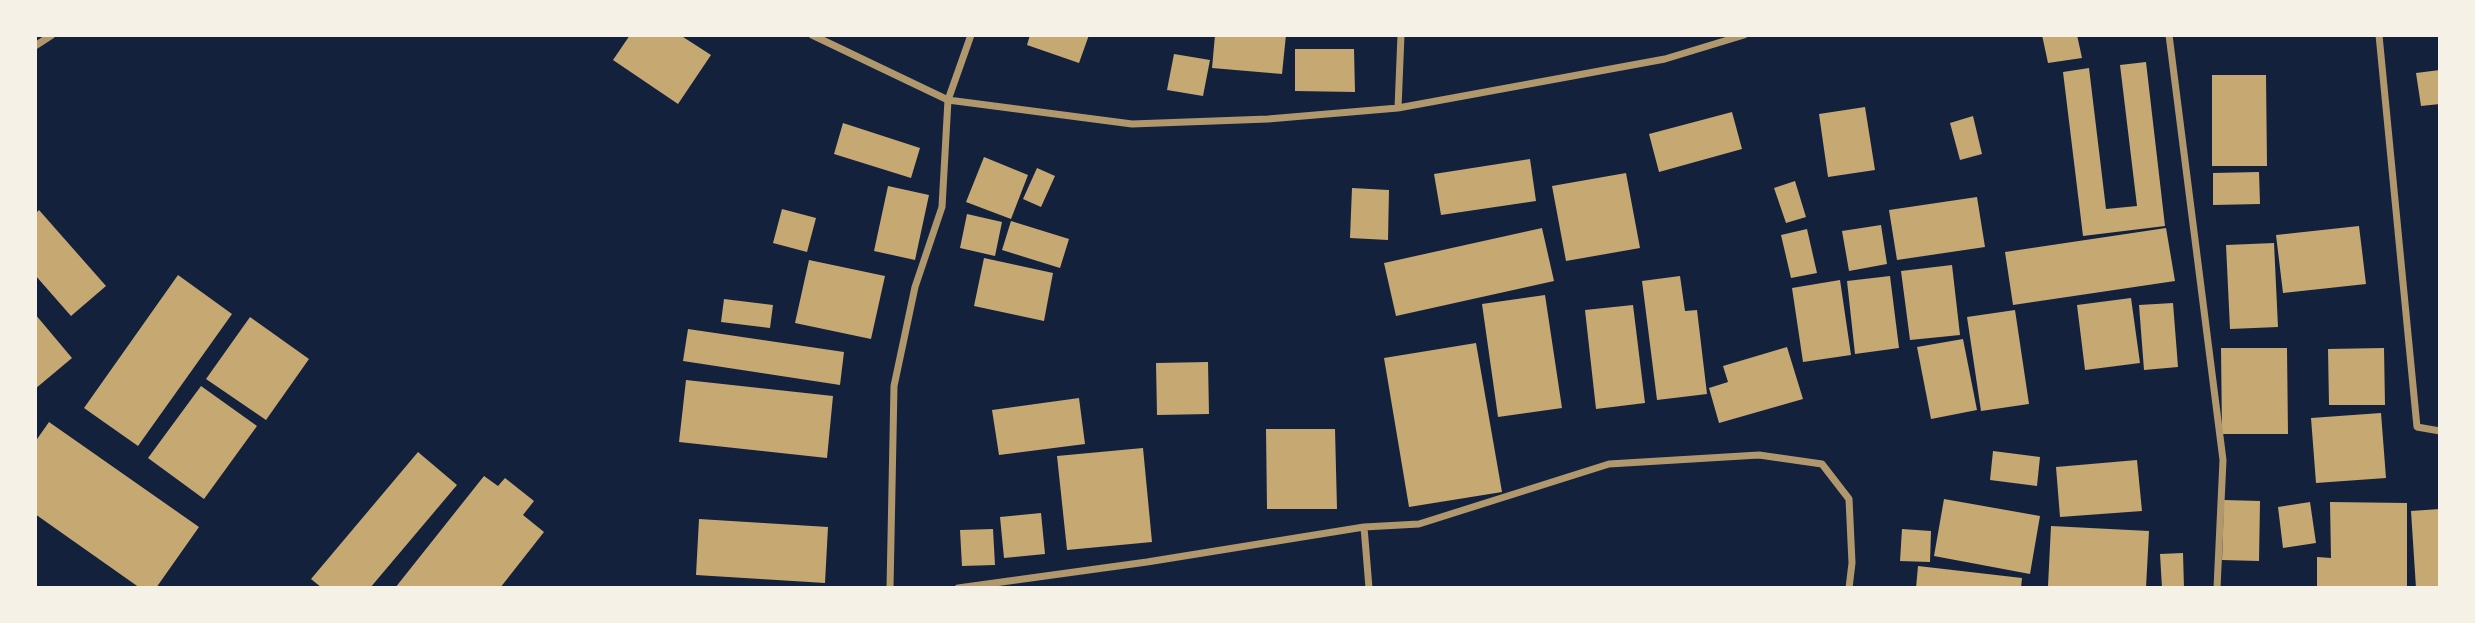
<!DOCTYPE html>
<html>
<head>
<meta charset="utf-8">
<style>
	body { margin:0 }
	#map { position:relative; width:2475px; height:623px; overflow:hidden; background:#14213d; font-family:Karla,sans-serif }
	canvas { display:block }
	.frame { position:absolute; inset:0; border:37px solid #f6f1e7; pointer-events:none }
</style>
</head>
<body>
<div id="map">
<canvas width="2475" height="623"></canvas>
<div class="frame"></div>
</div>
<script>
const ctx = document.querySelector('canvas').getContext('2d');
ctx.lineJoin = 'round';
function fill(path, color) { ctx.fillStyle = color; ctx.fill(path, 'evenodd'); }
const toPath = rows => new Path2D(rows.map(r => 'M' + r).join(''));
function trace(path, color, width, dash) { ctx.strokeStyle = color; ctx.lineWidth = width; ctx.lineCap = dash ? 'butt' : 'round'; ctx.setLineDash(dash || []); ctx.stroke(path); }
fill(toPath([
	[630,35,680,35,711,55,678,104,613,60],
	[1030,35,1089,35,1079,63,1027,45],
	[1215,35,1286,35,1282,74,1212,68],
	[2042,35,2077,35,2082,58,2048,63],
	[1295,49,1354,49,1355,92,1295,91],
	[1174,54,1210,60,1203,96,1167,90],
	[2146,62,2165,226,2083,236,2063,72,2089,68,2106,209,2137,206,2120,65],
	[2440,70,2440,104,2421,106,2416,73],
	[2212,75,2266,75,2267,166,2212,166],
	[1865,107,1875,170,1828,177,1819,114],
	[1732,112,1742,149,1659,172,1649,134],
	[1973,116,1982,154,1960,160,1950,123],
	[843,123,920,148,911,178,834,154],
	[984,157,1028,175,1011,219,966,202],
	[1530,159,1536,201,1441,215,1434,174],
	[1037,168,1055,176,1041,207,1023,199],
	[2259,172,2260,204,2213,205,2213,173],
	[1626,173,1640,248,1566,261,1552,186],
	[1795,181,1806,217,1786,223,1774,188],
	[888,186,929,195,915,260,874,251],
	[1352,188,1389,190,1388,240,1350,238],
	[1977,197,1985,247,1897,260,1889,210],
	[782,209,816,218,807,252,773,243],
	[39,210,106,286,71,316,35,275,35,214],
	[967,214,1002,222,995,256,960,248],
	[1011,221,1069,239,1060,268,1002,250],
	[1881,225,1887,264,1849,271,1842,231],
	[2359,226,2366,284,2283,293,2276,235],
	[1542,228,1554,281,1396,316,1384,263],
	[2166,228,2175,281,2013,305,2005,252],
	[1807,229,1817,273,1791,278,1781,235],
	[2274,243,2278,327,2230,329,2226,245],
	[984,258,1053,273,1044,321,974,306],
	[809,260,885,276,871,339,795,323],
	[1952,265,1960,335,1910,340,1901,271],
	[178,275,232,314,138,446,84,408],
	[1680,276,1685,311,1697,310,1707,394,1657,400,1642,281],
	[1890,276,1899,348,1855,354,1847,281],
	[1840,280,1851,355,1803,362,1792,288],
	[1545,295,1562,408,1498,417,1482,304],
	[2131,298,2140,363,2085,370,2077,305],
	[724,299,773,305,770,328,721,322],
	[2173,303,2178,367,2144,370,2139,305],
	[1633,305,1645,403,1596,409,1585,310],
	[2015,310,2029,404,1981,411,1967,317],
	[35,314,72,358,35,389],
	[250,317,309,359,266,420,206,379],
	[688,329,844,352,840,385,683,361],
	[1963,339,1977,410,1931,419,1917,347],
	[1476,343,1502,492,1409,507,1384,358],
	[1787,347,1803,399,1719,423,1709,388,1728,382,1723,366],
	[2221,348,2287,348,2288,434,2222,434],
	[2384,348,2385,405,2329,405,2328,349],
	[1208,362,1209,414,1157,415,1156,363],
	[686,380,833,396,827,458,679,442],
	[201,386,257,426,204,499,148,458],
	[1079,398,1085,444,999,455,992,410],
	[2381,413,2386,478,2316,483,2311,418],
	[49,422,199,527,156,588,140,588,35,514,35,442],
	[1266,429,1335,429,1337,509,1267,509],
	[1143,448,1152,542,1067,550,1057,456],
	[1993,451,2040,457,2037,486,1990,480],
	[418,452,457,485,370,588,322,588,311,579],
	[2137,460,2142,511,2060,517,2056,467],
	[484,476,498,486,505,478,534,501,523,515,544,532,500,588,395,588],
	[1944,499,2040,516,2030,574,1934,556],
	[2224,500,2260,501,2259,561,2222,560],
	[2310,502,2316,543,2283,548,2278,507],
	[2330,502,2407,503,2407,588,2317,587,2317,557,2331,558],
	[2440,509,2440,586,2416,588,2411,511],
	[1041,513,1045,554,1004,558,1000,517],
	[699,519,828,527,825,583,696,575],
	[2051,526,2149,531,2146,588,2048,586],
	[993,529,995,565,962,566,960,530],
	[1902,529,1931,531,1930,562,1900,561],
	[2183,553,2184,588,2162,588,2160,554],
	[1918,566,2022,578,2021,588,1916,588]
]), '#c6a872');
trace(toPath([
	[812,35,948,100,1132,124,1268,119,1398,108,1665,59,1744,35],
	[2169,35,2223,460,2217,588],
	[2379,35,2417,427,2440,431],
	[35,46,52,35],
	[1398,108,1401,35],
	[1364,527,1369,588],
	[890,588,894,386,915,287,942,207,948,100,971,35],
	[958,588,1147,562,1364,527,1419,524,1609,464,1759,455,1822,464,1849,499,1852,563,1849,588]
]), '#b1986c', 7);
</script>
</body>
</html>
